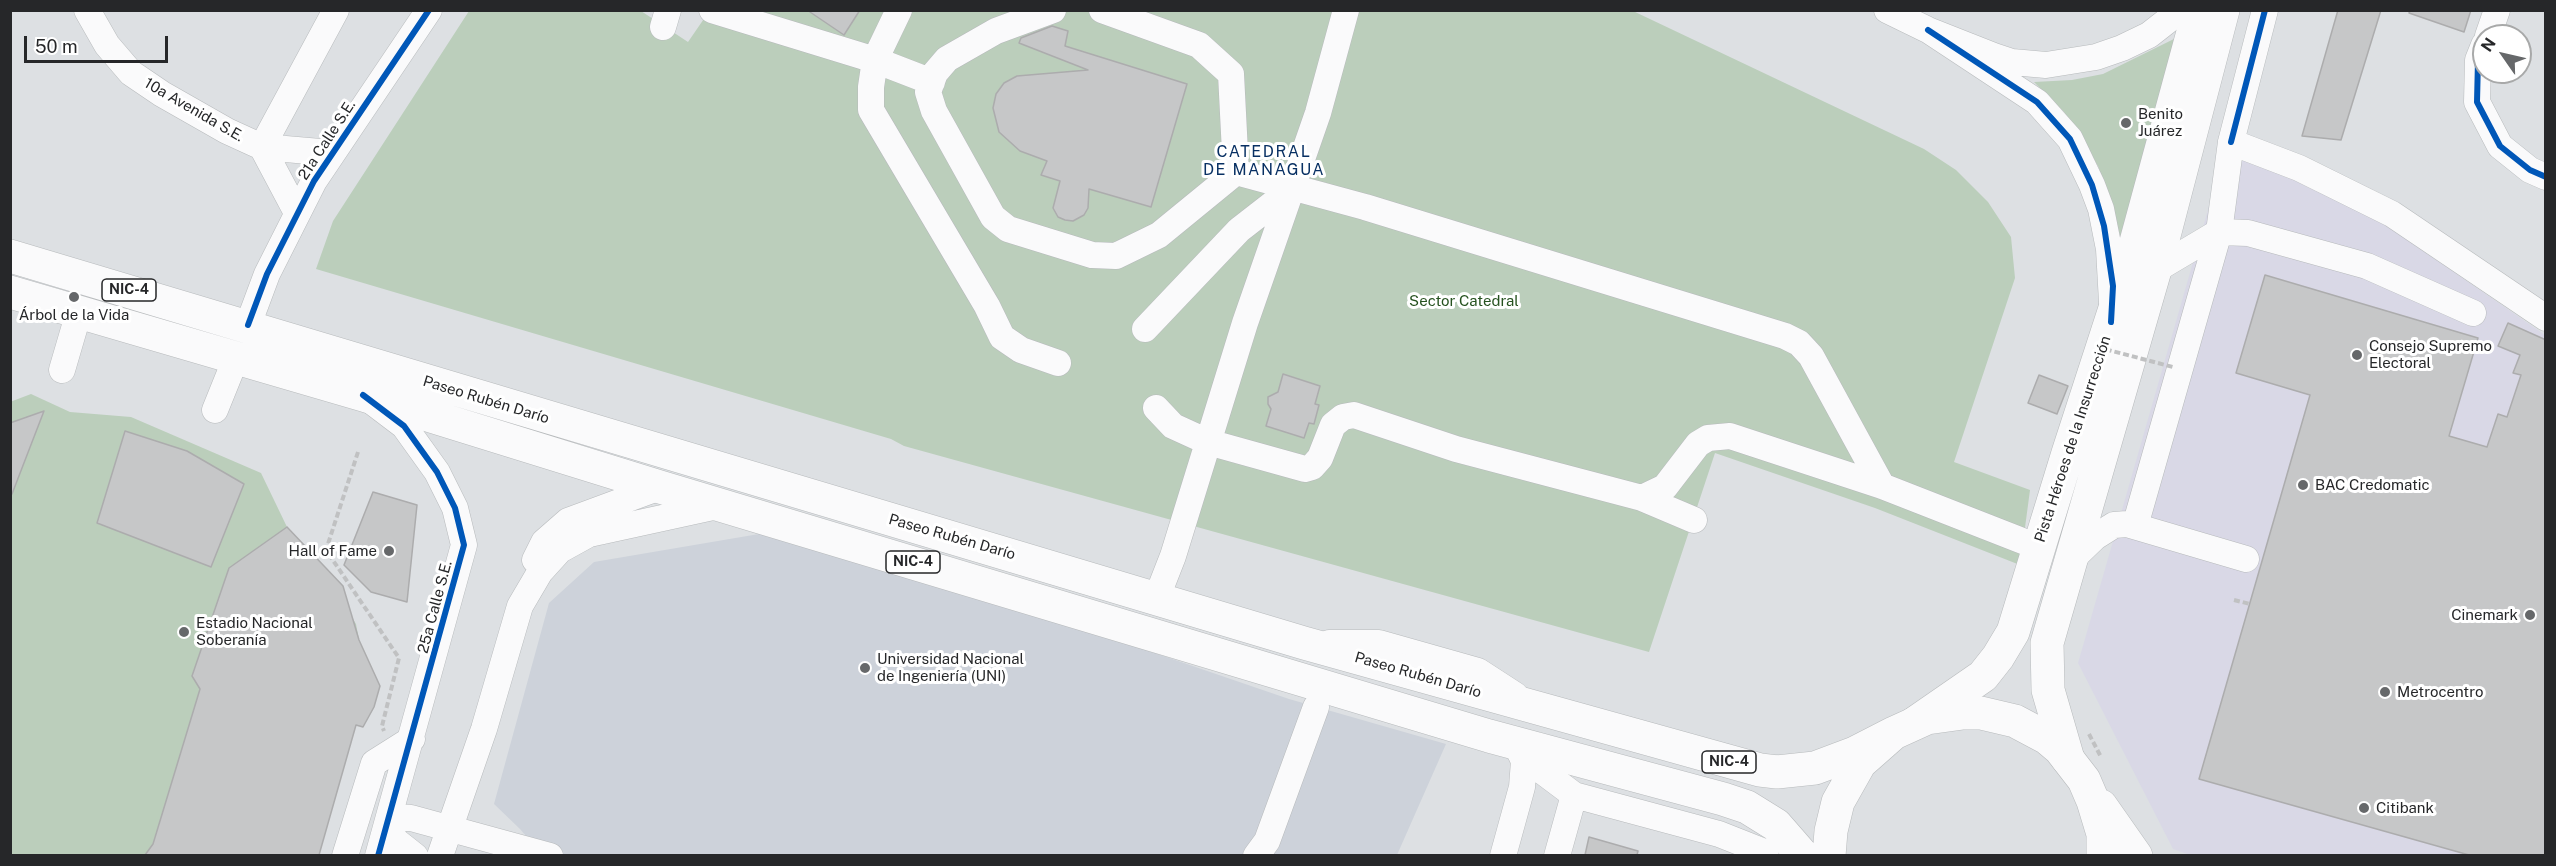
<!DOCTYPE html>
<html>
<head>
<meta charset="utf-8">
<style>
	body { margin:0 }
	#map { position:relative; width:2556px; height:866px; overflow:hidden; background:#dde0e3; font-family:"Public Sans",sans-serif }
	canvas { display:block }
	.frame { position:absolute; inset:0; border:12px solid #262729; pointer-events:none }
	.north { position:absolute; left:2472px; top:24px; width:60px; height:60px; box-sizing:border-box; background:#fff; border:2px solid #a8a9a9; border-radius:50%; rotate:304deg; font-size:16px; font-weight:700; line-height:24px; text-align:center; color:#262729 }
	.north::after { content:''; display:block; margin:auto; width:21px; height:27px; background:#66686a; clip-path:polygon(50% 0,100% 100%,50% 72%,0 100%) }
	.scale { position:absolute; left:24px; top:36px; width:144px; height:27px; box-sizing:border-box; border:3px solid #262729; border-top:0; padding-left:8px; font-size:18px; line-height:21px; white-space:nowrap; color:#262729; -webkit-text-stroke:4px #fff; paint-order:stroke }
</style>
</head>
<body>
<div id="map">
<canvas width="2556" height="866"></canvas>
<div class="frame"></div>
<div class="north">N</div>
<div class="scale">50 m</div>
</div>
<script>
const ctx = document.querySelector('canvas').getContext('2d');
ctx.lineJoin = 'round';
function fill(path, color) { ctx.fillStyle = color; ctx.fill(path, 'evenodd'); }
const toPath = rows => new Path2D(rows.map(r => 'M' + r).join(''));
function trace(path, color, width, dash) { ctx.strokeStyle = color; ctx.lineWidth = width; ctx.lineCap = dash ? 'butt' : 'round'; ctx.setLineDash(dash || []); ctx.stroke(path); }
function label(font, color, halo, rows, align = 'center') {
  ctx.font = font + ' "Public Sans",sans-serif'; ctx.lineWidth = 6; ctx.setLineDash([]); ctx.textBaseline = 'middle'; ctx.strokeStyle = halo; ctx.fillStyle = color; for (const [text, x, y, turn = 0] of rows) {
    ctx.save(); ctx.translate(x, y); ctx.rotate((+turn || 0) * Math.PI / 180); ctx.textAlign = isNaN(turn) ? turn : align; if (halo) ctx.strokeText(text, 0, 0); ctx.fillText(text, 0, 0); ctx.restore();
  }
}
fill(toPath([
	[2226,147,2377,219,2545,335,2545,855,2193,856,2173,849,2078,663]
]), '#d9d8e6');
fill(toPath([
	[759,534,1108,637,1289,699,1446,744,1397,855,542,855,520,829,494,804,549,603,594,562]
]), '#cdd2da');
fill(toPath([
	[710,10,1633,11,1924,149,1956,170,1988,202,2011,237,2015,278,1954,462,2030,490,2020,565,1875,508,1715,453,1649,652,904,446,891,439,316,269,333,221,469,11,641,11,688,42],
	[2182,35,2122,244,2112,205,2098,166,2064,112,2034,82,2072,80,2103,74],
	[31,394,70,412,131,417,261,473,287,527,319,562,356,624,359,640,380,686,374,707,363,727,356,725,319,855,11,856,10,402]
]), '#bbcebb');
const building = toPath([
	[807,10,860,10,844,35,807,10],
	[2338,10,2381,10,2341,140,2302,136,2338,10],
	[2410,10,2471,10,2464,32,2409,13,2410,10],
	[1052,26,1068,31,1065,46,1187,84,1151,207,1089,189,1088,208,1084,215,1073,221,1065,220,1058,217,1053,208,1060,181,1041,175,1047,161,1020,151,999,132,993,108,996,94,1004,83,1017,76,1088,70,1019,43,1021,38,1052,26],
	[2265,275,2478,338,2449,436,2487,447,2498,414,2507,417,2521,375,2513,373,2520,355,2498,346,2508,323,2546,340,2546,855,2469,855,2199,779,2310,395,2236,373,2265,275],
	[1283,374,1320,386,1315,404,1319,405,1314,424,1309,423,1304,438,1266,426,1271,409,1268,404,1268,397,1278,392,1283,374],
	[2039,375,2068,386,2057,414,2028,403,2039,375],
	[44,411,12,494,10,493,10,423,44,411],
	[125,431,187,451,244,484,211,567,97,523,125,431],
	[373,492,417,505,407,602,371,592,344,565,373,492],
	[287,527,343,586,359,640,380,686,374,707,363,727,356,725,319,855,145,855,153,844,200,689,192,676,229,568,287,527],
	[1589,837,1638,851,1637,855,1585,855,1589,837]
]);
fill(building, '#c6c7c8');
trace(building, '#acacad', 1.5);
const minor = toPath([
	[87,10,107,45,131,73,162,94,227,131,262,147,332,153],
	[712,10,875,60,932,82],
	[899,10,875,60,871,87,871,110,987,306,1002,337,1021,350,1058,363],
	[1053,10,996,31,947,59,935,73,928,92,934,111,993,217,1008,229,1092,255,1116,256,1159,235,1236,172,1365,207,1785,336,1799,343,1811,356,1882,486],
	[1102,10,1199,45,1231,74,1236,172],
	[1887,10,1928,30,1994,56,2012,62,2046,65,2096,57,2122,48,2149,35,2181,10],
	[663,27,668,10],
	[1928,30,2037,102,2070,139,2092,185,2101,209,2109,249,2112,302],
	[2488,36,2497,10],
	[2484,45,2478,60,2477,102,2500,146,2530,170,2546,177],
	[2231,142,2299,168,2392,214,2546,318],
	[262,147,336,10],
	[262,147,297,213],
	[2155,270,2219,232,2248,233,2367,266,2473,313],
	[248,325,267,274,314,181,429,10],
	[1145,329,1239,230,1293,188],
	[62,370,79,312],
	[375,404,404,426,437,472,455,508,464,545,378,856],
	[1156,408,1173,426,1208,442,1305,469,1312,467,1320,458,1333,425,1343,417,1354,415,1456,449,1642,498,1694,520],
	[215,410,236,358],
	[1642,498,1665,487,1698,444,1708,438,1730,436,1882,486,2038,547],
	[2135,526,2219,232,2231,142,2265,10],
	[535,560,544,542,568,521,660,487],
	[2070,561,2095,537,2114,525,2127,524,2246,559],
	[1157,597,1173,556,1245,323,1318,113,1346,10],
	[1329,643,1379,643,1478,671,1515,695],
	[1501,740,1517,746,1524,761,1522,787,1503,856],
	[1544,750,1542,771,1574,795,1719,834,1762,851,1766,856],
	[389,817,411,818,550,856],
	[387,825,396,841,415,856],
	[345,856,374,763,412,739],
	[440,856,484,729,520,606,540,572,560,550,589,534,722,505],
	[1256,856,1267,841,1316,707],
	[1557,856,1574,795]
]);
const major = toPath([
	[1915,723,1983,676,1998,657,2013,632,2068,453,2133,253,2199,10],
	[2068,759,2048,690,2047,643,2155,270,2223,10]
]);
const highway = toPath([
	[10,256,1304,643,1760,770,1777,772,1815,768,1855,753,1894,733],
	[10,292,363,395,660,487,1489,736,1723,799,1747,807,1776,825,1803,856],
	[2101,806,2136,856],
	[1829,856,1831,831,1838,802,1860,763,1894,733,1927,718,1963,713,1981,713,2015,721,2047,738,2060,749,2084,780,2093,801,2103,834,2103,856]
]);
trace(minor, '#b7babc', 27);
trace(major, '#b7babc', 34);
trace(highway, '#b7babc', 34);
trace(toPath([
	[358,452,326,550,399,658,382,726,384,731],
	[2234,600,2250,604],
	[2089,734,2101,757]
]), '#c0c1c2', 4, [6, 3]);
trace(minor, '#fafafb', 26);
trace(major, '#fafafb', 33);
trace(highway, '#fafafb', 33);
trace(toPath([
	[2097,347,2173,367]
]), '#c0c1c2', 4, [6, 3]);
trace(toPath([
	[1928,30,2037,102,2070,139,2092,185,2104,226,2113,286,2111,322],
	[2484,45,2478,60,2477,102,2500,146,2530,170,2546,177],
	[2231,142,2265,10],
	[248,325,267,274,314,181,429,10],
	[363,395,404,426,437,472,455,508,464,545,378,856]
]), '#0057b8', 6);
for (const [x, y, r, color] of [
	[2126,123,6,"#66686a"],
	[74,297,6,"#66686a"],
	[2357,355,6,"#66686a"],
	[2303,485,6,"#66686a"],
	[389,551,6,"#66686a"],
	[2530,615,6,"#66686a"],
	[184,632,6,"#66686a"],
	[865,668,6,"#66686a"],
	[2385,692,6,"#66686a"],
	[2364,808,6,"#66686a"]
]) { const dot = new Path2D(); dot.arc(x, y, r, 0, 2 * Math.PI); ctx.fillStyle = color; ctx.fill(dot); trace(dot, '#fff', 2); }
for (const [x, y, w] of [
	[129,290,54],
	[913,562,54],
	[1729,762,54]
]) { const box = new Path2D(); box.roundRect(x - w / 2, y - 11, w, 22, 4.5); ctx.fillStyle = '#fff'; ctx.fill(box); trace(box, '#262729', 1.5); }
label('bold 14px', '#262729', null, [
	["NIC-4",129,290],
	["NIC-4",913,562],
	["NIC-4",1729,762]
]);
label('15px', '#262729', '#fff', [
	["10a Avenida S.E.",194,110,30],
	["21a Calle S.E.",327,140,-57],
	["Paseo Rubén Darío",486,400,17],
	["Pista Héroes de la Insurrección",2073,439,-72],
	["Paseo Rubén Darío",952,537,16],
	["25a Calle S.E.",435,607,-75],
	["Paseo Rubén Darío",1418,675,16]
]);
label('15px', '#262729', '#fff', [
	["Benito",2138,114],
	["Juárez",2138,131],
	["Árbol de la Vida",74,315,"center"],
	["Consejo Supremo",2369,346],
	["Electoral",2369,363],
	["BAC Credomatic",2315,485],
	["Hall of Fame",377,551,"right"],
	["Cinemark",2518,615,"right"],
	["Estadio Nacional",196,623],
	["Soberanía",196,640],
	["Universidad Nacional",877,659],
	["de Ingeniería (UNI)",877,676],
	["Metrocentro",2397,692],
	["Citibank",2376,808]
], 'left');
label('15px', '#26521f', '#fff', [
	["Sector Catedral",1464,301]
]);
ctx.letterSpacing = '1.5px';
label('16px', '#083063', '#fff', [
	["CATEDRAL",1264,152],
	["DE MANAGUA",1264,170]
]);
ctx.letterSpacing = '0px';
</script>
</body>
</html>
